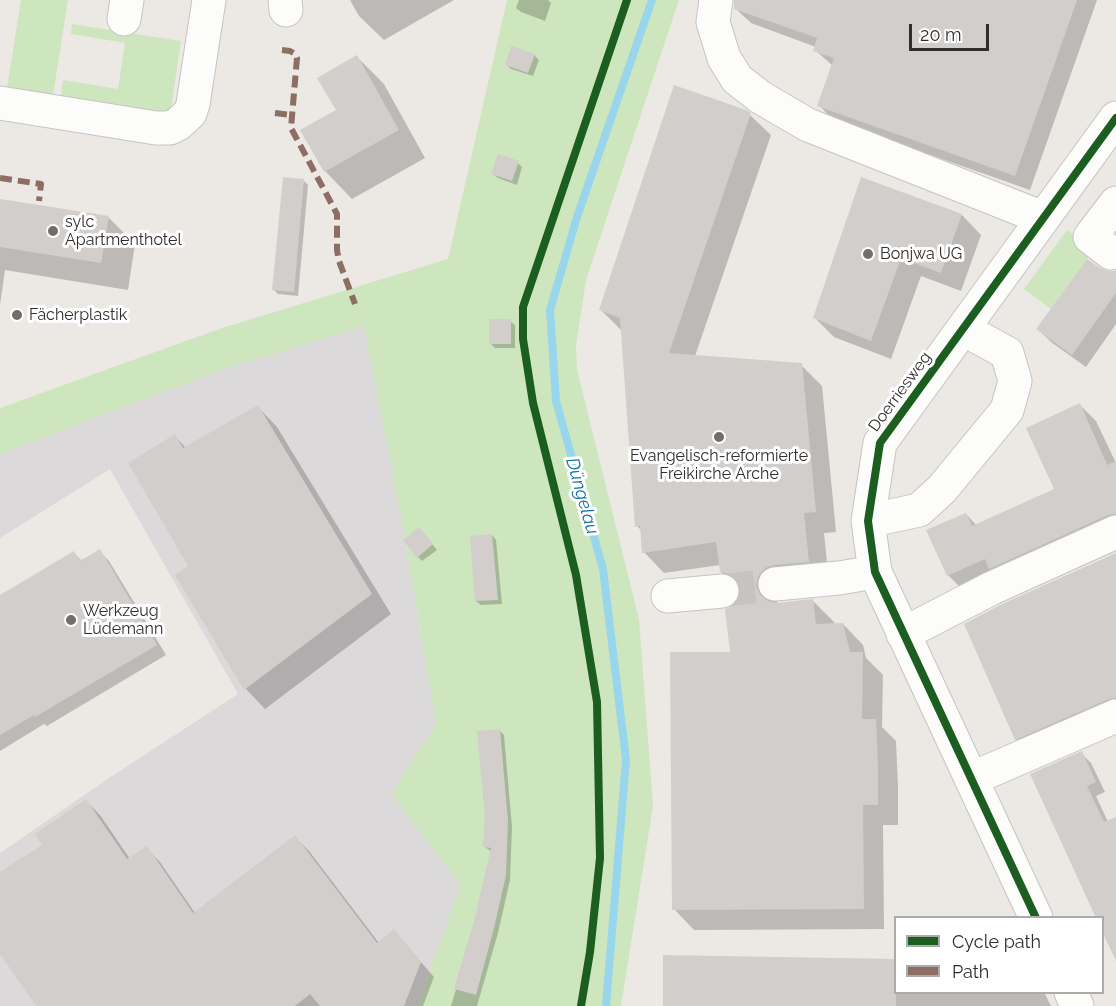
<!DOCTYPE html>
<html>
<head>
<meta charset="utf-8">
<style>
	body { margin:0 }
	#map { position:relative; width:1116px; height:1006px; overflow:hidden; background:#ece8e4; font-family:Raleway,sans-serif }
	canvas { display:block }
	.legend { position:absolute; left:894px; top:916px; width:210px; height:78px; box-sizing:border-box; background:#fff; border:2px solid #ababab; margin:0; padding:8px 10px; list-style:none; font-size:18px; color:#2e2e2e }
	.legend li { display:flex; align-items:center; gap:12px; height:30px }
	.legend b { width:30px; border:2px solid #ababab }
	.scale { position:absolute; left:909px; top:24px; width:80px; height:27px; box-sizing:border-box; border:3px solid #2e2e2e; border-top:0; padding-left:8px; font-size:18px; line-height:21px; white-space:nowrap; color:#2e2e2e; -webkit-text-stroke:4px #fff; paint-order:stroke }
</style>
</head>
<body>
<div id="map">
<canvas width="1116" height="1006"></canvas>
<ul class="legend">
<li><b style="height:8px;background:#1b5e20"></b>Cycle path</li>
<li><b style="height:8px;background:#8d6e63"></b>Path</li>
</ul>
<div class="scale">20 m</div>
</div>
<script>
const ctx = document.querySelector('canvas').getContext('2d');
ctx.lineJoin = 'round';
function fill(path, color) { ctx.fillStyle = color; ctx.fill(path, 'evenodd'); }
const toPath = rows => new Path2D(rows.map(r => 'M' + r).join(''));
function trace(path, color, width, dash) { ctx.strokeStyle = color; ctx.lineWidth = width; ctx.lineCap = dash ? 'butt' : 'round'; ctx.setLineDash(dash || []); ctx.stroke(path); }
function label(font, color, halo, rows, align = 'center') {
  ctx.font = font + ' Raleway,sans-serif'; ctx.lineWidth = 6; ctx.setLineDash([]); ctx.textBaseline = 'middle'; ctx.strokeStyle = halo; ctx.fillStyle = color; for (const [text, x, y, turn = 0] of rows) {
    ctx.save(); ctx.translate(x, y); ctx.rotate((+turn || 0) * Math.PI / 180); ctx.textAlign = isNaN(turn) ? turn : align; if (halo) ctx.strokeText(text, 0, 0); ctx.fillText(text, 0, 0); ctx.restore();
  }
}
fill(toPath([
	[364,326,401,516,436,724,391,794,460,884,418,1006,0,1006,0,853,115,774,238,694,110,469,0,538,0,454,218,371]
]), '#dcd9db');
fill(toPath([
	[21,0,68,0,52,102,6,94],
	[507,0,679,0,586,280,576,346,577,370,639,619,653,806,621,1006,418,1006,460,884,391,794,436,724,401,516,364,326,218,371,0,454,0,408,222,328,448,259],
	[72,24,181,41,171,109,168,115,60,102,63,80,118,89,125,43,71,34],
	[1067,230,1094,249,1051,309,1024,289]
]), '#cee6be');
fill(toPath([
	[350,0,454,0,384,40,359,16],
	[519,0,548,0,551,3,545,21,521,12,516,8],
	[736,0,1097,0,1030,190,834,121,819,105,833,66,815,50,816,47,751,23,735,8],
	[534,55,539,60,533,76,511,69,506,64],
	[357,57,384,84,425,158,352,199,325,171,338,110],
	[750,115,771,135,695,356,801,365,822,386,836,532,824,533,829,582,778,597,777,604,813,601,834,622,834,625,843,624,863,645,866,658,883,675,882,727,896,741,898,787,898,825,883,825,884,929,694,930,674,909,732,654,734,607,740,600,742,592,721,572,720,565,664,573,644,552,642,531,637,526,622,331,601,310],
	[518,163,522,167,517,185,498,178,493,174],
	[304,181,308,185,298,296,278,294,273,289],
	[0,200,108,217,135,244,128,290,5,270,0,305],
	[962,215,981,235,961,291,921,276,891,359,834,337,815,318],
	[1116,272,1116,324,1086,367,1051,342,1038,329,1108,273],
	[510,321,515,325,515,348,495,348,490,343],
	[1080,405,1096,421,1116,463,1116,535,965,592,948,575,966,514,977,526,1056,490],
	[258,407,277,427,391,614,265,709,246,689,177,575,190,566,175,436,186,448],
	[424,534,437,550,422,561,418,557],
	[492,535,496,540,502,604,481,605,476,601],
	[99,551,109,561,166,655,47,726,44,724,0,751,0,597,74,553,82,561],
	[1116,554,1116,719,1033,755,1016,739],
	[499,730,504,735,512,827,510,880,498,933,477,1006,451,1006,476,922,492,852,485,847],
	[1081,753,1091,763,1105,792,1096,796,1108,822,1116,825,1116,953,1102,918],
	[86,801,100,815,130,859,146,848,160,862,195,913,295,837,309,851,379,943,394,931,434,977,423,1006,38,1006,0,951,0,874,44,845],
	[896,992,1044,992,1051,1006,664,1006]
]), '#0003');
trace(toPath([
	[606,1006,626,760,603,569,556,401,550,310,577,217,652,0]
]), '#99d6ec', 8);
fill(toPath([
	[734,0,1077,0,1015,176,817,106,834,58,813,51,817,38,734,9],
	[511,46,535,54,528,73,505,65],
	[357,55,399,130,324,172,300,130,336,110,317,78],
	[674,85,746,110,751,113,669,353,802,363,816,512,804,513,809,562,773,565,765,568,758,576,756,586,760,595,768,601,777,603,813,599,816,624,843,623,850,652,863,652,862,719,876,719,878,766,878,805,863,805,864,909,672,910,670,652,730,652,725,609,733,606,739,599,741,589,738,581,730,574,720,572,716,542,642,553,640,526,635,527,620,318,599,310],
	[498,154,519,161,512,181,491,174],
	[283,177,304,179,294,292,272,290],
	[861,177,962,214,941,273,901,258,871,341,813,318],
	[0,199,109,216,101,263,0,247],
	[1087,259,1100,268,1108,271,1116,271,1116,293,1072,355,1036,329],
	[489,319,511,319,511,344,489,344],
	[1080,403,1107,465,1116,461,1116,514,1108,515,989,569,985,559,947,576,926,530,966,513,972,526,1054,489,1026,428],
	[258,405,372,594,244,690,175,575,188,566,128,463,175,434,183,448],
	[419,527,433,544,417,558,403,540],
	[492,534,498,600,475,601,470,536],
	[100,549,157,645,35,717,34,715,0,735,0,595,74,551,80,561],
	[1116,553,1116,698,1109,699,1015,740,964,624,1000,605],
	[500,729,508,821,506,875,494,928,476,995,454,989,474,921,491,848,483,847,485,817,477,731],
	[1082,751,1096,782,1087,786,1104,822,1116,817,1116,961,1102,931,1102,918,1096,918,1030,774],
	[86,799,127,859,147,846,193,913,295,835,377,943,394,929,421,962,404,1006,320,1006,310,994,295,1006,36,1006,0,954,0,872,42,845,35,834],
	[663,955,896,959,896,1006,663,1006]
]), '#d1cecb');
trace(toPath([
	[722,591,775,584]
]), '#c6c3c0', 33, [33, 16]);
const minor = toPath([
	[285,0,286,10],
	[716,0,713,22,724,58,737,79,760,97,808,125,1043,218],
	[124,19,127,0],
	[0,103,156,128,170,128,178,124,190,113,193,104,209,0],
	[1111,253,1090,237,1116,203],
	[868,521,919,510,942,489,1007,410,1015,381,1007,353,963,329],
	[775,584,839,578,875,572],
	[668,596,722,591],
	[903,634,992,588,1116,532],
	[971,779,1116,716],
	[1036,918,875,572,868,521,880,443,1116,118],
	[1071,992,1077,1006]
]);
trace(minor, '#c5c4c5', 35);
trace(minor, '#fcfcfb', 33);
trace(toPath([
	[282,50,290,51,295,54,297,58,291,128,337,214,337,250,339,261,355,304],
	[275,113,292,115],
	[0,178,41,184,39,201]
]), '#8d6e63', 6, [12, 6]);
trace(toPath([
	[1036,918,875,572,868,521,880,443,1116,118],
	[581,1006,590,952,600,858,597,702,576,575,533,403,523,339,523,307,627,0]
]), '#1b5e20', 8);
for (const [x, y, r, color] of [
	[53,231,6,"#706f6e"],
	[868,254,6,"#706f6e"],
	[17,315,6,"#706f6e"],
	[719,437,6,"#706f6e"],
	[71,620,6,"#706f6e"]
]) { const dot = new Path2D(); dot.arc(x, y, r, 0, 2 * Math.PI); ctx.fillStyle = color; ctx.fill(dot); trace(dot, '#fff', 2); }
label('16px', '#2e2e2e', '#fff', [
	["sylc",65,222],
	["Apartmenthotel",65,240],
	["Bonjwa UG",880,254],
	["Fächerplastik",29,315],
	["Evangelisch-reformierte",719,456,"center"],
	["Freikirche Arche",719,474,"center"],
	["Werkzeug",83,611],
	["Lüdemann",83,629]
], 'left');
label('16px', '#2e2e2e', '#fff', [
	["Doerriesweg",900,392,-54]
]);
label('italic 18px', '#0d6fa3', '#fff', [
	["Düngelau",582,496,74]
]);
</script>
</body>
</html>
